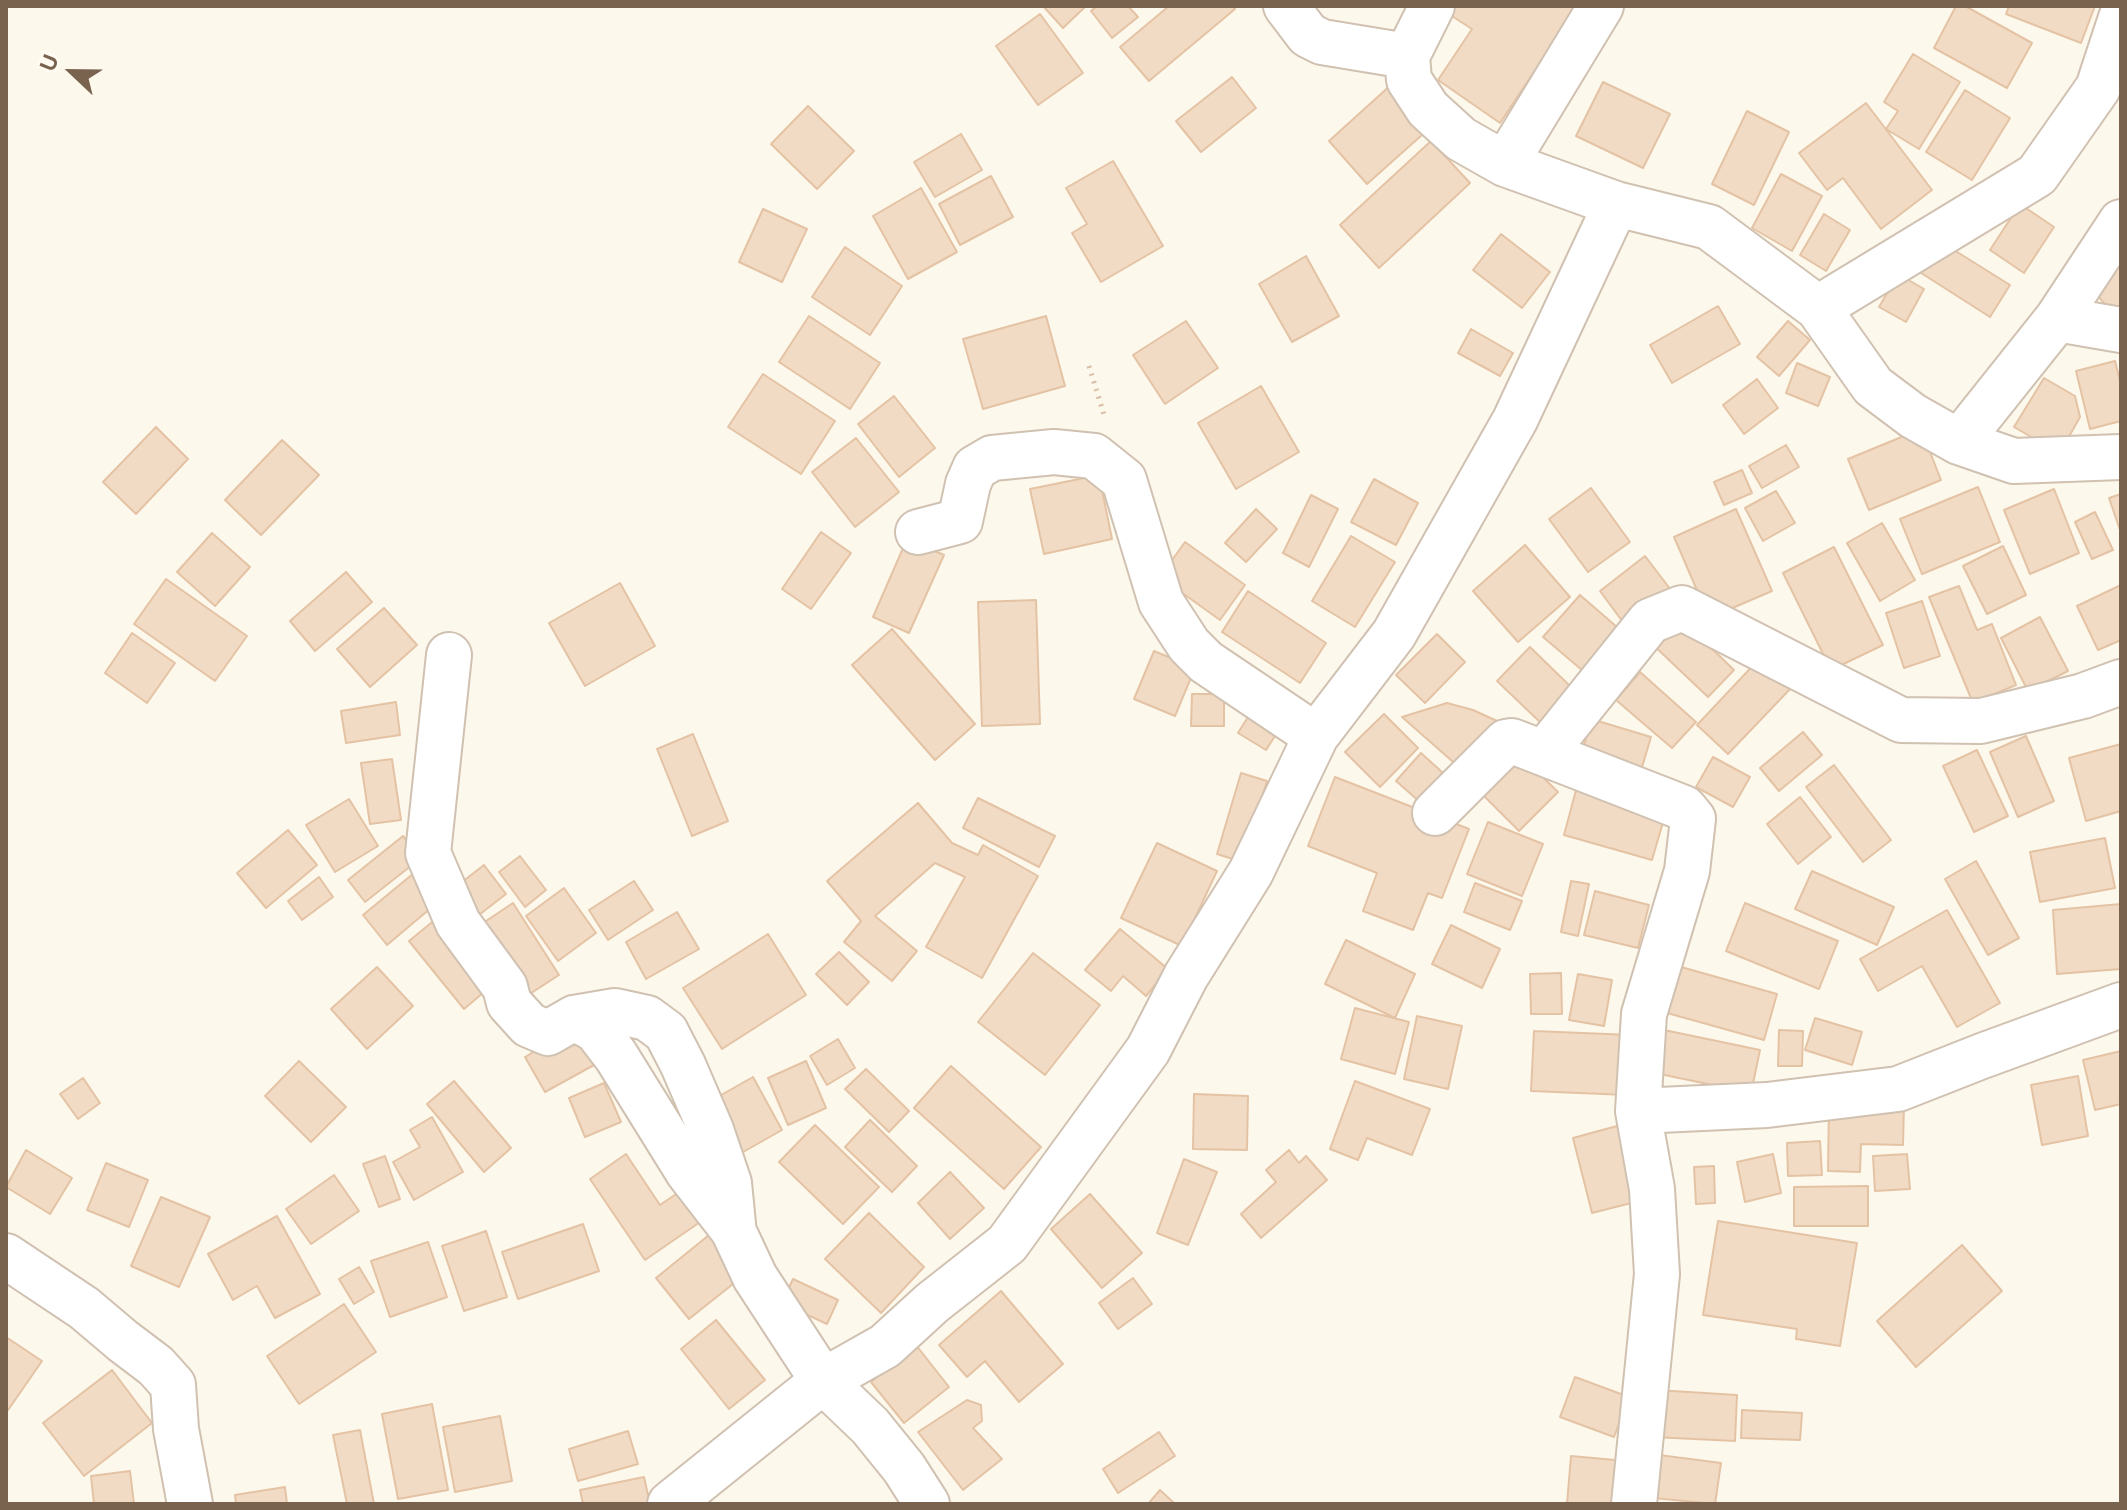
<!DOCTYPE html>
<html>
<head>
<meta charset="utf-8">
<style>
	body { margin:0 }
	#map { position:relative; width:2127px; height:1510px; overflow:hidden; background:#fdf8ec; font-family:Figtree,sans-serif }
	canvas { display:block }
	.frame { position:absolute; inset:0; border:8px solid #79624e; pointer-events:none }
	.north { position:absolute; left:32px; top:32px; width:80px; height:80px; -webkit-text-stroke:6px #fffbf3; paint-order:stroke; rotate:292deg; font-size:22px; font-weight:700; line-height:32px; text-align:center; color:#79624e }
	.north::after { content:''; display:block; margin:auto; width:28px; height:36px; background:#79624e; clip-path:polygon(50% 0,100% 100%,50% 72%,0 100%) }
</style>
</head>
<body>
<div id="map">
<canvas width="2127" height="1510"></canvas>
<div class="frame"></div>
<div class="north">U</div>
</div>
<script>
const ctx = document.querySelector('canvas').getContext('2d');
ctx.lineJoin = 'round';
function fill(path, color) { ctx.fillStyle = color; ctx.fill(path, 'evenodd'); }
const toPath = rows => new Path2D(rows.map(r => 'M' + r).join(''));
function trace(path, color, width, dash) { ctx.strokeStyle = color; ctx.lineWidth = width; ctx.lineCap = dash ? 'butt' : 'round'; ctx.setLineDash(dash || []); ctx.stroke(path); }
const building = toPath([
	[1043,6,1086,6,1063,28,1043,6],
	[1097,6,1128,6,1138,17,1112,38,1091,11,1097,6],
	[1169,6,1232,6,1235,9,1149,81,1120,47,1169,6],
	[1443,6,1578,6,1500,123,1438,80,1472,29,1441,9,1443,6],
	[1956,6,1965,6,2032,43,2007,88,1934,48,1956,6],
	[2009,6,2095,6,2081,43,2006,14,2009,6],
	[1040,14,1083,73,1038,105,996,46,1040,14],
	[1913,54,1960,82,1919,149,1886,129,1898,111,1884,102,1913,54],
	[1232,77,1256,108,1201,152,1176,121,1232,77],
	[1603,82,1670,114,1643,168,1576,136,1603,82],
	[1393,83,1432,126,1367,184,1329,141,1393,83],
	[1965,90,2010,118,1972,180,1926,152,1965,90],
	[1866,103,1932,190,1881,229,1843,178,1827,190,1799,153,1866,103],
	[808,106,854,151,817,189,771,144,808,106],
	[1747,111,1789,132,1754,205,1712,184,1747,111],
	[961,134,982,170,935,197,914,162,961,134],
	[1431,141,1470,183,1379,268,1340,225,1431,141],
	[1113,161,1163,246,1101,282,1072,233,1087,224,1066,188,1113,161],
	[1781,174,1822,196,1792,251,1752,228,1781,174],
	[991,176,1013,217,960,245,939,204,991,176],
	[921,188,957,252,908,279,873,216,921,188],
	[2020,204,2054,227,2024,273,1990,250,2020,204],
	[763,209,807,229,782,282,739,262,763,209],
	[1824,214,1850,230,1826,271,1800,255,1824,214],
	[1501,234,1550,272,1522,308,1473,270,1501,234],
	[1938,240,2010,285,1990,317,1918,271,1938,240],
	[845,247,902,286,870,335,812,297,845,247],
	[1306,256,1339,316,1292,342,1259,284,1306,256],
	[2121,256,2121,319,2119,321,2088,284,2121,256],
	[1898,274,1924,289,1906,322,1879,307,1898,274],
	[1718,306,1740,344,1672,383,1650,345,1718,306],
	[809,316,880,363,850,409,779,362,809,316],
	[1046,316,1065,386,983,409,963,339,1046,316],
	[1186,321,1218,368,1165,404,1133,355,1186,321],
	[1788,321,1810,340,1779,376,1757,357,1788,321],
	[1471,329,1513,353,1500,376,1458,353,1471,329],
	[2115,361,2121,385,2121,421,2090,429,2076,371,2115,361],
	[1797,363,1830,377,1818,406,1786,393,1797,363],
	[763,374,835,421,801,474,728,427,763,374],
	[2044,378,2075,396,2080,417,2066,442,2045,445,2014,427,2044,378],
	[1757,379,1778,408,1744,434,1723,405,1757,379],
	[1261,386,1299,452,1236,489,1198,423,1261,386],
	[894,396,935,448,899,477,858,424,894,396],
	[156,427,188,459,136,514,103,482,156,427],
	[1921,429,1941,480,1869,510,1848,459,1921,429],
	[856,438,899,492,855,527,812,472,856,438],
	[282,440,319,475,261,535,225,500,282,440],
	[1786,445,1799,467,1762,488,1749,466,1786,445],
	[1742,470,1752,493,1724,505,1714,482,1742,470],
	[1099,475,1112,539,1044,554,1030,489,1099,475],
	[1374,479,1418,503,1396,545,1351,522,1374,479],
	[1978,487,2000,542,1922,574,1900,519,1978,487],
	[1591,488,1630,542,1588,572,1549,519,1591,488],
	[2054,489,2079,553,2030,574,2004,510,2054,489],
	[1776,491,1795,523,1763,541,1745,508,1776,491],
	[2121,494,2121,533,2109,498,2121,494],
	[1311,495,1338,509,1309,567,1283,553,1311,495],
	[1256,509,1277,529,1246,562,1225,543,1256,509],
	[1736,509,1772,591,1709,618,1674,537,1736,509],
	[2095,512,2113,550,2092,559,2075,522,2095,512],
	[1882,523,1915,580,1880,601,1847,543,1882,523],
	[821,532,851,553,811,609,782,589,821,532],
	[212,533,250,567,215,606,177,572,212,533],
	[1351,536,1395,562,1355,627,1312,601,1351,536],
	[907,539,944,555,909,633,873,617,907,539],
	[1185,542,1245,585,1220,620,1160,577,1185,542],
	[1525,545,1570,597,1518,642,1473,591,1525,545],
	[2003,546,2026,595,1987,614,1963,566,2003,546],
	[1834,547,1883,645,1831,670,1783,573,1834,547],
	[1645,556,1674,594,1628,629,1600,591,1645,556],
	[346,572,372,602,315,651,290,621,346,572],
	[166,579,247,636,215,681,134,624,166,579],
	[620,583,655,646,585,686,549,623,620,583],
	[2121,585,2121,640,2098,650,2077,606,2121,585],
	[1959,586,1977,630,1992,624,2016,685,1973,703,1929,597,1959,586],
	[1248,591,1326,643,1300,683,1222,632,1248,591],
	[1580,595,1625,634,1589,676,1543,637,1580,595],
	[1036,600,1040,724,982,726,978,602,1036,600],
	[1922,601,1940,656,1904,668,1886,613,1922,601],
	[384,608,417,645,370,687,337,649,384,608],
	[1675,613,1734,670,1708,697,1649,641,1675,613],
	[2040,617,2068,671,2028,691,2001,638,2040,617],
	[892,629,975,724,935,760,852,665,892,629],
	[132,633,175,663,147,703,105,673,132,633],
	[1437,634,1465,662,1425,703,1396,675,1437,634],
	[1530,647,1573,689,1541,723,1497,681,1530,647],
	[1154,651,1195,668,1175,716,1134,699,1154,651],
	[1761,657,1792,687,1728,754,1697,725,1761,657],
	[1640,672,1696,722,1672,748,1616,700,1640,672],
	[1192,694,1224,694,1224,726,1191,726,1192,694],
	[1258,701,1286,719,1266,750,1238,733,1258,701],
	[396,702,400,735,346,743,341,711,396,702],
	[1447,703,1473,710,1508,726,1460,768,1402,717,1447,703],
	[1384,714,1418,748,1380,787,1345,752,1384,714],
	[1591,719,1651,737,1640,774,1581,757,1591,719],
	[1803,732,1822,755,1779,791,1760,768,1803,732],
	[693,734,728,821,692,836,657,749,693,734],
	[2026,736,2054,801,2018,817,1990,752,2026,736],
	[1509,744,1558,792,1519,831,1471,783,1509,744],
	[2121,744,2121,811,2086,821,2069,758,2121,744],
	[1977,750,2008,816,1974,832,1943,766,1977,750],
	[1421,753,1454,783,1429,810,1396,781,1421,753],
	[1713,757,1750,777,1733,807,1696,787,1713,757],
	[392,759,401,820,370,824,361,763,392,759],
	[1834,765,1891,840,1863,862,1806,787,1834,765],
	[1241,773,1267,781,1242,862,1217,854,1241,773],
	[1335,777,1469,829,1442,898,1428,893,1413,930,1363,911,1377,873,1308,846,1335,777],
	[1579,779,1668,805,1652,860,1564,835,1579,779],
	[1800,797,1831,837,1798,864,1767,824,1800,797],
	[978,798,1055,836,1039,867,963,828,978,798],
	[349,799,378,846,335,872,306,825,349,799],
	[918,803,952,843,978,855,983,845,1038,876,982,978,926,947,965,877,935,863,875,916,917,951,892,981,844,942,861,921,827,881,918,803],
	[1488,822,1543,844,1522,896,1467,874,1488,822],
	[288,830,317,865,266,908,237,873,288,830],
	[403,836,421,858,365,902,348,880,403,836],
	[2105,838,2115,888,2040,902,2030,852,2105,838],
	[1157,843,1217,871,1182,946,1121,918,1157,843],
	[520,856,546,890,525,907,499,872,520,856],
	[1976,861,2019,938,1988,955,1945,879,1976,861],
	[484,865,506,894,475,918,453,889,484,865],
	[1812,871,1894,907,1877,945,1795,909,1812,871],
	[414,873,438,902,387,945,363,915,414,873],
	[319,877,333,897,302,920,288,901,319,877],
	[634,881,653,910,608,940,589,910,634,881],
	[1571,881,1589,884,1578,936,1561,932,1571,881],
	[1475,883,1522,901,1510,930,1464,912,1475,883],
	[564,888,596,933,558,961,526,916,564,888],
	[1595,891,1649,905,1638,948,1584,935,1595,891],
	[513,903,559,975,522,999,477,927,513,903],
	[1745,903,1838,941,1819,989,1726,951,1745,903],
	[2121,904,2121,969,2057,974,2053,910,2121,904],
	[1947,910,2000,1003,1957,1027,1922,966,1878,991,1860,959,1947,910],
	[677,912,699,949,646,979,626,942,677,912],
	[442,914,497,981,464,1009,409,941,442,914],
	[1451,925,1500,949,1482,988,1432,964,1451,925],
	[1120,929,1168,969,1146,996,1123,976,1111,991,1085,970,1120,929],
	[768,934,806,995,722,1049,683,988,768,934],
	[1346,940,1415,974,1395,1018,1325,984,1346,940],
	[839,952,869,982,847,1005,816,974,839,952],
	[1033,953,1100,1005,1045,1075,978,1022,1033,953],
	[1674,965,1777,994,1764,1040,1660,1011,1674,965],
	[377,967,413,1006,367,1049,331,1009,377,967],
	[1561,973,1562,1014,1531,1014,1530,974,1561,973],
	[1578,974,1612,980,1604,1026,1569,1020,1578,974],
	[1355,1008,1409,1022,1395,1074,1341,1059,1355,1008],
	[1417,1016,1462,1026,1448,1089,1404,1079,1417,1016],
	[1815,1018,1862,1032,1852,1065,1805,1050,1815,1018],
	[574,1028,594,1065,545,1092,525,1057,574,1028],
	[1664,1030,1760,1050,1751,1093,1655,1073,1664,1030],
	[1779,1030,1803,1031,1802,1066,1778,1066,1779,1030],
	[1534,1031,1631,1035,1627,1095,1531,1091,1534,1031],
	[838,1039,855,1068,827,1085,810,1056,838,1039],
	[2121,1051,2121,1104,2095,1110,2083,1060,2121,1051],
	[299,1061,346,1107,311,1142,265,1096,299,1061],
	[806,1061,826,1108,788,1125,768,1078,806,1061],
	[951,1066,1041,1147,1004,1189,914,1108,951,1066],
	[866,1069,909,1111,889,1132,845,1089,866,1069],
	[2078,1076,2088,1136,2042,1145,2031,1085,2078,1076],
	[753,1077,782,1130,736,1156,707,1103,753,1077],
	[83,1078,100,1103,78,1119,60,1094,83,1078],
	[454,1081,511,1148,484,1172,427,1104,454,1081],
	[1355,1081,1430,1109,1412,1155,1367,1138,1358,1160,1330,1149,1355,1081],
	[604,1083,621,1122,585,1137,569,1098,604,1083],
	[1194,1094,1248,1096,1247,1150,1193,1149,1194,1094],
	[1829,1103,1904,1104,1903,1145,1861,1144,1860,1172,1828,1171,1829,1103],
	[432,1117,463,1172,414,1200,393,1162,420,1147,410,1130,432,1117],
	[870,1120,917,1166,892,1192,845,1147,870,1120],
	[1628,1123,1647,1199,1592,1213,1573,1138,1628,1123],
	[815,1125,879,1187,843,1224,779,1162,815,1125],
	[1820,1141,1822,1175,1788,1176,1787,1143,1820,1141],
	[26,1150,72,1178,50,1214,6,1187,26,1150],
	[1289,1150,1299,1163,1306,1156,1327,1180,1261,1238,1241,1214,1276,1182,1266,1170,1289,1150],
	[626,1154,660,1205,682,1190,703,1220,645,1260,590,1179,626,1154],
	[1773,1154,1781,1193,1745,1202,1737,1162,1773,1154],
	[1907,1154,1910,1189,1875,1191,1873,1156,1907,1154],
	[385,1156,400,1199,379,1207,363,1164,385,1156],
	[1184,1159,1217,1172,1188,1245,1157,1233,1184,1159],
	[106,1163,148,1180,129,1227,87,1210,106,1163],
	[1714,1166,1715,1203,1696,1204,1694,1167,1714,1166],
	[950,1172,984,1208,950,1239,918,1203,950,1172],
	[334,1175,359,1211,311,1244,286,1209,334,1175],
	[1868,1186,1868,1226,1794,1226,1794,1187,1868,1186],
	[1090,1194,1142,1253,1102,1288,1051,1229,1090,1194],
	[161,1197,210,1217,179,1287,131,1266,161,1197],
	[869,1213,924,1267,881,1313,825,1259,869,1213],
	[277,1216,320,1294,275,1318,257,1286,233,1300,208,1254,277,1216],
	[1718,1221,1857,1243,1840,1346,1796,1339,1797,1329,1703,1315,1718,1221],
	[583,1224,599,1271,518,1299,502,1252,583,1224],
	[486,1231,507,1297,464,1311,442,1246,486,1231],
	[709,1235,743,1276,689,1319,656,1278,709,1235],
	[428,1242,447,1297,390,1317,371,1261,428,1242],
	[1962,1245,2002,1291,1916,1367,1877,1321,1962,1245],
	[359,1267,374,1292,354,1304,339,1279,359,1267],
	[1133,1278,1152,1304,1118,1329,1099,1303,1133,1278],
	[793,1279,838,1300,827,1324,782,1303,793,1279],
	[1001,1291,1063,1364,1019,1402,985,1361,967,1377,939,1345,1001,1291],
	[344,1304,376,1352,299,1404,267,1356,344,1304],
	[716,1320,765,1380,729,1409,681,1349,716,1320],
	[6,1337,42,1361,6,1413,6,1337],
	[916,1345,949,1387,904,1423,871,1382,916,1345],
	[112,1370,152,1423,84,1476,43,1423,112,1370],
	[1575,1377,1629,1397,1614,1437,1560,1417,1575,1377],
	[1656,1390,1737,1395,1735,1441,1653,1437,1656,1390],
	[967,1400,981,1405,982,1421,973,1428,1002,1459,963,1490,918,1432,967,1400],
	[432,1404,448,1490,398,1499,382,1414,432,1404],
	[1742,1410,1802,1413,1800,1440,1741,1438,1742,1410],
	[500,1416,512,1481,455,1492,443,1427,500,1416],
	[360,1430,374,1504,347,1504,333,1435,360,1430],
	[628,1431,638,1464,578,1481,569,1449,628,1431],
	[1159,1432,1175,1456,1118,1493,1103,1469,1159,1432],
	[1659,1455,1721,1463,1715,1504,1654,1498,1659,1455],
	[1571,1456,1626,1461,1622,1504,1567,1504,1571,1456],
	[130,1471,134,1504,94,1504,91,1476,130,1471],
	[644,1477,650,1504,583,1504,580,1490,644,1477],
	[285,1487,287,1504,236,1504,235,1495,285,1487],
	[1160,1490,1175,1504,1148,1504,1160,1490]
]);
fill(building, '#f2dbc4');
trace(building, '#e4c3a5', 2);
const minor = toPath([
	[1286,6,1308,35,1322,42,1407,56],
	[1432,6,1407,56,1409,80,1428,109,1461,139,1505,164,1616,204,1709,227,1818,308,1873,386,1913,416,1959,442,2014,461,2121,457],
	[1505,164,1601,6],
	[1818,308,2037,175,2098,88,2121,18],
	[2057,319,2121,222],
	[1959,442,2057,319,2121,330],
	[918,532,960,521,968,484,975,468,992,458,1054,452,1094,456,1124,480,1161,602,1189,645,1206,662,1316,736],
	[449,655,428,853,458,923,505,987,509,1003,529,1025,548,1033,574,1018,596,1030,616,1056,688,1172,733,1230,755,1277,823,1381,870,1426,904,1468,927,1504],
	[1545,752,1650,621,1682,608,1901,720,1981,721,2083,696,2121,682],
	[1435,813,1506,742,1512,741,1684,808,1693,819,1687,871,1644,1014,1638,1111,1652,1189,1657,1274,1634,1504],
	[574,1018,615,1011,647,1018,666,1032,683,1065,711,1130,729,1183,733,1224],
	[1638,1111,1767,1105,1898,1089,1982,1056,2121,1005],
	[6,1256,84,1308,123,1341,156,1366,173,1385,176,1429,190,1504],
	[670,1504,823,1381,885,1346,932,1303,1007,1244,1148,1050,1186,976,1251,872,1316,736,1394,634,1515,420,1616,204]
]);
trace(minor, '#d0c1b1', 48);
trace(toPath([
	[1089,366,1105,418]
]), '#d8bea6', 5, [2, 6]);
trace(minor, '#fff', 44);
</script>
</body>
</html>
